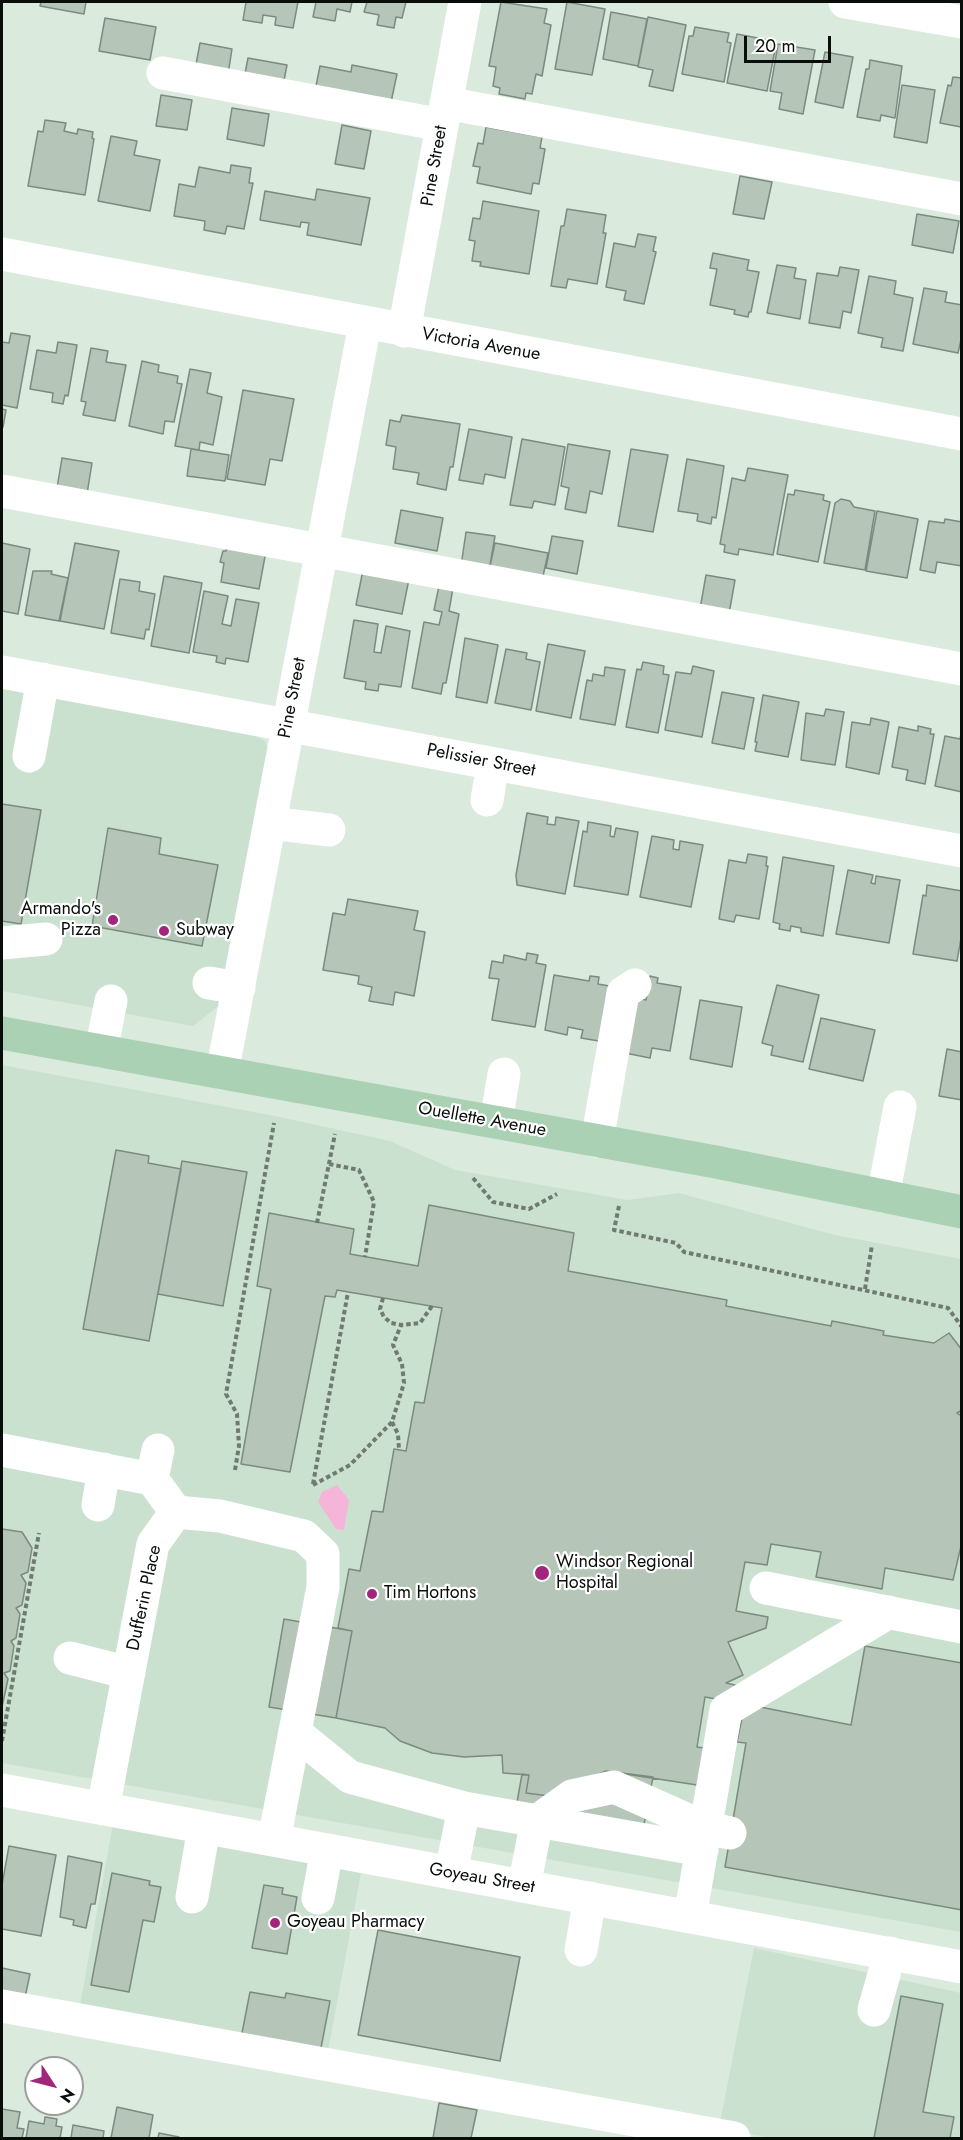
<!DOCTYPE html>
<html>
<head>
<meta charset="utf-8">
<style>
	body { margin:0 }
	#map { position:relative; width:963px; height:2140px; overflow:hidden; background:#daeadd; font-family:Jost,sans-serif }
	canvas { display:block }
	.frame { position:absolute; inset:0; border:3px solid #090e0a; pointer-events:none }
	.north { position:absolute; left:24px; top:2056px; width:60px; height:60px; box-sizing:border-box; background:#fff; border:2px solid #9d9f9d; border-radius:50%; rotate:126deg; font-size:16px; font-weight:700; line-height:24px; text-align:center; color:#090e0a }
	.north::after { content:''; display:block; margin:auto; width:21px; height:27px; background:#a1257a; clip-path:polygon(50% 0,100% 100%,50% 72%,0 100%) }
	.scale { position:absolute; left:744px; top:36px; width:87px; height:27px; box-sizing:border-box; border:3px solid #090e0a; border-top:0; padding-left:8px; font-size:18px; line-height:21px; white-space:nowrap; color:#090e0a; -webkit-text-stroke:4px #fff; paint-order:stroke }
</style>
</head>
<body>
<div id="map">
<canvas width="963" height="2140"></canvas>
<div class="frame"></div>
<div class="north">N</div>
<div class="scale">20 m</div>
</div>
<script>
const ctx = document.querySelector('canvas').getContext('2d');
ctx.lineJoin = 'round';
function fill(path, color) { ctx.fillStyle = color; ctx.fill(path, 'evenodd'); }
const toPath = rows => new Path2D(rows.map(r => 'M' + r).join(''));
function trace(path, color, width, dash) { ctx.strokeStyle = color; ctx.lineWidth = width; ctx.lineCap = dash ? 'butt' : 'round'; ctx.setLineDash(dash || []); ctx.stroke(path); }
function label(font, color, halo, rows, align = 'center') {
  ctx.font = font + ' Jost,sans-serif'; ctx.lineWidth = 4.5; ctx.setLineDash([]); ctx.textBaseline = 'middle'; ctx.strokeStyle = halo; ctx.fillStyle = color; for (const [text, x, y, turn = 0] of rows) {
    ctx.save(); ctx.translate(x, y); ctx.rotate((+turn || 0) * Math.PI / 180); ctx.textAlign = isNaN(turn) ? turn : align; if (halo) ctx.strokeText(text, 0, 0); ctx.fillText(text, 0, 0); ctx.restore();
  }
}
fill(toPath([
	[2,687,250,732,265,741,272,758,220,1005,193,1026,2,991],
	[2,1065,270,1115,390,1141,455,1170,628,1200,679,1193,835,1235,961,1259,961,1932,2,1763],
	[113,1824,361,1873,327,2057,79,2011],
	[754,1948,961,1993,961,2138,771,2138,719,2128]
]), '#cbe1cf');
fill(toPath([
	[337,1485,349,1500,344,1530,336,1529,318,1502,322,1492]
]), '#f4b5d9');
const building = toPath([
	[41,2,86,2,84,14,40,6,41,2],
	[246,2,298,2,293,28,275,25,276,17,263,15,262,23,243,20,246,2],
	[316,2,352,2,350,12,337,9,335,21,313,17,316,2],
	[367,2,406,2,402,18,396,17,394,28,377,25,379,15,364,12,367,2],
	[501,2,547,9,544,23,551,25,542,76,536,74,532,94,526,93,525,99,499,94,500,88,493,86,496,67,489,66,501,2],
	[567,2,605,9,592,75,555,69,567,2],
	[611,12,647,19,638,66,603,59,611,12],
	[648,17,686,25,673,91,649,86,653,70,638,67,648,17],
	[105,18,156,27,150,60,99,51,105,18],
	[695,27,729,33,727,42,731,43,724,82,682,74,689,36,693,36,695,27],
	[737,34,768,40,767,49,775,50,767,91,727,83,737,34],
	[200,43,232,49,227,81,194,75,200,43],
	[778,44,815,50,803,114,779,109,782,93,770,91,778,44],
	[825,52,853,57,843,108,815,102,825,52],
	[248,58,287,65,282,91,243,84,248,58],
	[870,60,902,66,895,118,881,115,880,121,857,117,866,69,869,69,870,60],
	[352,65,397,74,390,107,316,86,320,66,351,72,352,65],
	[953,77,962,78,962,133,961,127,940,123,948,85,951,86,953,77],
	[902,85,935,90,927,143,894,137,902,85],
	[161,95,192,100,187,130,156,126,161,95],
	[232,108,269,114,264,146,227,139,232,108],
	[45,120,66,123,64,131,77,134,78,129,93,132,92,138,94,139,85,195,28,186,38,131,43,132,45,120],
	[342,125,371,131,364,169,335,164,342,125],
	[486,127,542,137,540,148,545,149,539,184,533,183,531,194,477,183,480,167,473,166,478,143,483,144,486,127],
	[111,136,137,141,134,155,160,160,150,211,98,201,111,136],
	[231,165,251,168,249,183,253,183,244,229,227,226,225,234,204,230,205,221,174,216,179,184,195,187,199,167,230,173,231,165],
	[740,176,772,182,764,219,733,214,740,176],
	[317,189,370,198,361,245,307,235,309,223,301,222,300,227,260,220,265,191,315,200,317,189],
	[483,201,539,211,529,274,480,266,481,262,472,261,475,241,469,240,473,218,480,219,483,201],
	[567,209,606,215,603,233,606,233,597,284,568,279,566,288,551,286,561,226,564,226,567,209],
	[917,214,959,221,953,253,912,245,917,214],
	[638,234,656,237,653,251,656,252,644,304,624,300,626,291,606,287,614,243,635,247,638,234],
	[713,253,749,260,747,270,759,272,751,312,749,312,748,317,734,314,735,310,710,305,717,269,710,268,713,253],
	[777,265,796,268,794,278,806,280,800,319,767,313,777,265],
	[840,267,859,270,851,313,843,311,840,328,809,323,817,273,838,276,840,267],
	[869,276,896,281,894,294,913,298,903,351,881,347,883,338,858,333,869,276],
	[924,288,947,292,945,302,962,305,962,335,958,353,913,344,924,288],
	[11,333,30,336,17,408,2,405,2,342,9,343,11,333],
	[58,342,77,345,68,396,65,395,63,404,52,402,53,393,30,389,37,350,56,353,58,342],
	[91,348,108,351,106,362,126,365,115,421,83,415,86,402,81,401,91,348],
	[142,361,159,365,158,372,178,376,177,383,182,384,174,422,165,421,163,434,129,426,142,361],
	[190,369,211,373,207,393,222,397,213,445,200,442,199,450,175,446,190,369],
	[243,390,294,399,282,461,270,459,265,485,227,479,243,390],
	[2,409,6,410,3,427,2,427,2,409],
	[402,415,460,424,453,467,450,467,446,490,417,484,419,473,393,469,396,447,386,445,390,420,400,422,402,415],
	[469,429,512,437,505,478,485,474,483,484,459,480,469,429],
	[522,439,565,447,555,505,534,501,532,508,510,505,522,439],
	[568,444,610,451,602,494,590,491,586,513,565,509,569,488,561,486,568,444],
	[191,449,229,455,225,481,187,476,191,449],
	[631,449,668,455,653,532,618,526,631,449],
	[62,458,92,463,87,494,57,488,62,458],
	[687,459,724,466,716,518,712,517,711,524,697,521,698,514,678,511,687,459],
	[748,468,788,475,773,555,739,549,738,555,724,552,725,545,720,544,732,478,745,481,748,468],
	[795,490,824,495,823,500,830,502,818,562,777,554,788,494,794,495,795,490],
	[841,499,850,501,854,507,875,511,865,570,824,563,835,503,841,499],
	[401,510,443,518,437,551,395,543,401,510],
	[877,511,918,519,907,578,866,571,877,511],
	[945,519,962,522,962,566,937,562,935,573,920,570,929,521,944,523,945,519],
	[466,532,495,536,489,571,461,566,466,532],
	[552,536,583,541,577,574,546,568,552,536],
	[2,543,30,549,18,614,2,611,2,543],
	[75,543,119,551,104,629,60,621,75,543],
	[495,543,548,553,542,581,489,571,495,543],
	[228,544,266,551,259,589,221,582,224,563,220,562,223,551,226,551,228,544],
	[363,570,409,579,402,614,356,605,363,570],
	[33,571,52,571,51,574,68,578,59,621,25,615,33,571],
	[706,575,735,580,729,614,700,609,706,575],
	[164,576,202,583,189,653,151,646,164,576],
	[120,579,140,582,139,591,155,594,149,630,146,629,144,639,111,633,120,579],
	[439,586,453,588,449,611,459,614,446,683,443,683,441,694,412,688,424,622,439,625,442,612,434,610,439,586],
	[204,591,228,596,222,624,231,626,236,599,259,603,248,662,226,658,225,664,216,662,217,656,193,652,204,591],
	[354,620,378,624,374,652,381,653,386,626,410,631,401,687,379,684,378,691,365,689,366,682,344,678,354,620],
	[465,638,498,645,487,703,456,697,465,638],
	[548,644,585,651,571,718,536,711,548,644],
	[506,649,527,653,526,659,540,662,531,710,495,703,506,649],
	[643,662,664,666,663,674,669,675,658,733,626,727,637,669,641,670,643,662],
	[693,666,714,671,702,737,665,730,676,672,691,674,693,666],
	[605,667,625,670,615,725,580,719,587,680,592,681,593,674,604,676,605,667],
	[722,692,754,698,744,749,712,743,722,692],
	[763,695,799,702,788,757,755,751,757,742,755,742,763,695],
	[826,709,844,712,835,765,801,760,806,713,824,716,826,709],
	[871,718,889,722,879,774,846,767,852,722,870,725,871,718],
	[918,726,931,729,930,734,934,734,925,784,906,780,908,770,892,767,899,727,918,731,918,726],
	[961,734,962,792,935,786,945,736,960,739,961,734],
	[2,804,41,810,21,924,2,921,2,804],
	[527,813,548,817,547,824,555,825,556,817,579,821,565,894,517,885,516,875,527,813],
	[588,822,611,826,610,836,614,837,616,828,638,832,628,895,574,886,583,831,587,832,588,822],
	[108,828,161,838,159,854,218,865,202,946,92,926,108,828],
	[652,836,674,840,673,849,679,850,680,841,703,845,691,907,640,897,652,836],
	[748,854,767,857,766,866,768,866,759,919,736,915,734,922,719,919,729,860,746,863,748,854],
	[783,857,834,866,823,936,801,932,801,928,791,926,790,931,779,929,780,924,773,922,783,857],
	[848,870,873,875,871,883,875,884,876,876,900,880,889,943,836,934,848,870],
	[927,885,962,891,962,933,957,961,913,954,923,895,926,896,927,885],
	[348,899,418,911,414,930,425,932,414,996,395,992,393,1005,369,1001,372,987,358,984,359,976,323,970,333,913,345,915,348,899],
	[527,953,538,955,536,963,546,965,535,1027,492,1020,499,979,489,978,492,961,503,963,504,955,526,960,527,953],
	[554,975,589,981,590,976,599,977,598,984,615,987,605,1042,581,1038,583,1030,568,1027,567,1035,545,1030,554,975],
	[650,976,658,978,657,983,681,987,670,1051,652,1048,650,1058,620,1052,627,996,646,1000,650,976],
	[777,985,819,995,803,1062,771,1055,773,1046,762,1043,777,985],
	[700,1000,742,1007,732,1067,690,1059,700,1000],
	[821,1018,875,1030,863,1081,809,1069,821,1018],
	[947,1049,962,1052,962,1100,939,1096,947,1049],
	[116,1150,149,1156,148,1163,181,1169,149,1341,83,1329,116,1150],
	[182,1161,247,1172,223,1306,158,1294,182,1161],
	[429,1205,574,1233,568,1271,727,1300,726,1306,831,1326,832,1321,884,1331,883,1335,934,1343,949,1333,962,1350,962,1410,957,1413,962,1416,962,1542,953,1580,885,1568,882,1589,816,1577,821,1552,771,1544,767,1565,745,1562,736,1611,768,1617,766,1628,728,1642,743,1675,726,1683,735,1685,733,1702,705,1697,697,1747,704,1748,697,1785,606,1771,549,1796,526,1793,529,1775,503,1773,502,1755,464,1757,432,1753,400,1741,385,1728,336,1718,352,1631,338,1628,349,1569,360,1571,372,1511,383,1512,394,1449,406,1451,415,1402,424,1403,442,1308,337,1290,335,1297,325,1296,290,1472,241,1464,271,1289,257,1286,269,1213,354,1229,350,1254,418,1266,429,1205],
	[2,1529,22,1532,32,1548,28,1572,21,1575,26,1583,22,1605,16,1608,20,1614,16,1638,11,1641,14,1646,10,1671,4,1673,8,1679,2,1707,2,1529],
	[284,1619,352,1631,336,1718,269,1707,284,1619],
	[865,1646,962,1663,962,1910,725,1867,746,1743,737,1742,745,1704,851,1725,865,1646],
	[606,1771,653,1777,643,1830,516,1808,522,1774,529,1775,526,1793,549,1796,606,1771],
	[9,1846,56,1855,41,1936,2,1929,2,1885,9,1846],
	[68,1856,102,1863,95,1904,91,1904,86,1928,73,1925,74,1920,60,1917,68,1856],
	[112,1873,150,1881,149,1885,161,1887,154,1922,143,1920,129,1992,91,1985,112,1873],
	[264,1885,283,1888,282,1894,297,1897,287,1954,252,1948,264,1885],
	[378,1930,520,1957,500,2061,358,2035,378,1930],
	[2,1968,30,1974,24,2002,2,1997,2,1968],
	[250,1992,285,1998,286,1993,330,2001,320,2053,241,2038,250,1992],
	[901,1996,943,2004,923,2112,954,2117,950,2138,874,2138,901,1996],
	[439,2103,477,2110,471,2138,433,2138,439,2103],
	[117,2107,153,2115,149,2138,111,2138,117,2107],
	[2,2109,20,2112,17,2128,24,2129,22,2138,2,2138,2,2109],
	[45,2117,57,2119,56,2126,62,2127,60,2138,26,2138,29,2121,44,2124,45,2117],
	[73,2125,104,2131,103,2138,71,2138,73,2125],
	[159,2133,179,2137,179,2138,150,2138,158,2138,159,2133]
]);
fill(building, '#b5c5b8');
trace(building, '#7c8b7f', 1.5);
trace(toPath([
	[329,1164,359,1170,374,1202,365,1257],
	[473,1178,493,1202,529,1209,557,1194],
	[619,1206,614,1230,676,1243,684,1252,948,1308,962,1327],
	[317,1223,335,1134],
	[865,1289,872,1245],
	[383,1298,380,1309,384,1317,391,1323,401,1325,420,1323,432,1306],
	[392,1422,398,1434,399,1450],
	[235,1470,239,1446,237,1414,226,1394,274,1123],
	[313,1484,348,1292],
	[313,1485,350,1465,392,1422,404,1383,402,1364,393,1345,401,1325],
	[2,1741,39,1533]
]), '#6f7a71', 4, [4.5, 3]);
trace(toPath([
	[845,2,962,22],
	[163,73,442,125],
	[446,103,962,199],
	[2,254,962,434],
	[404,331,465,2],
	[2,491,962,669],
	[2,672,962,851],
	[29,756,43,679],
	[487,800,493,764],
	[270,823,329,830],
	[2,943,46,939],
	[209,983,239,988],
	[101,1051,111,1001],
	[222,1073,365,324],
	[496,1122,504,1074],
	[597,1141,623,993,635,985],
	[883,1196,900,1107],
	[2,1450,152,1479,176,1512],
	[152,1479,158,1450],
	[98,1505,104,1469],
	[176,1512,220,1516,304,1536,323,1554,323,1587,274,1840],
	[766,1588,962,1627],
	[70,1658,129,1673],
	[296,1733,350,1777,464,1808,702,1850],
	[2,1790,962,1967],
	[103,1809,153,1544,176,1512],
	[451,1873,464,1808],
	[524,1886,537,1821,572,1796,614,1787,706,1828,730,1833],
	[192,1897,204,1828],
	[318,1898,327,1850],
	[690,1917,726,1710,889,1612],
	[581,1950,590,1898],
	[2,2006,734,2138],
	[874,2010,890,1953]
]), '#fff', 33);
trace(toPath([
	[2,1033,716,1162,962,1212]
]), '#abd1b5', 33);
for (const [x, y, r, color] of [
	[113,920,6,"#a1257a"],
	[164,931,6,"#a1257a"],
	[542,1573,8,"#a1257a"],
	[372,1594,6,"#a1257a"],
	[275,1923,6,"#a1257a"]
]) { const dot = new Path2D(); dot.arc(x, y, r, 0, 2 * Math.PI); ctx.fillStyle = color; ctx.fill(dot); trace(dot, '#fff', 2); }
label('18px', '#090e0a', '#fff', [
	["Pine Street",435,166,-80],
	["Victoria Avenue",481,345,10],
	["Pine Street",293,698,-79],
	["Pelissier Street",481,761,11],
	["Ouellette Avenue",482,1120,10],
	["Dufferin Place",145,1598,-78],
	["Goyeau Street",482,1879,10]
]);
label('18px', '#090e0a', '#fff', [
	["Armando's",101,910,"right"],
	["Pizza",101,931,"right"],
	["Subway",176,931],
	["Windsor Regional",556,1563],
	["Hospital",556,1584],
	["Tim Hortons",384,1594],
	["Goyeau Pharmacy",287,1923]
], 'left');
</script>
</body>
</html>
